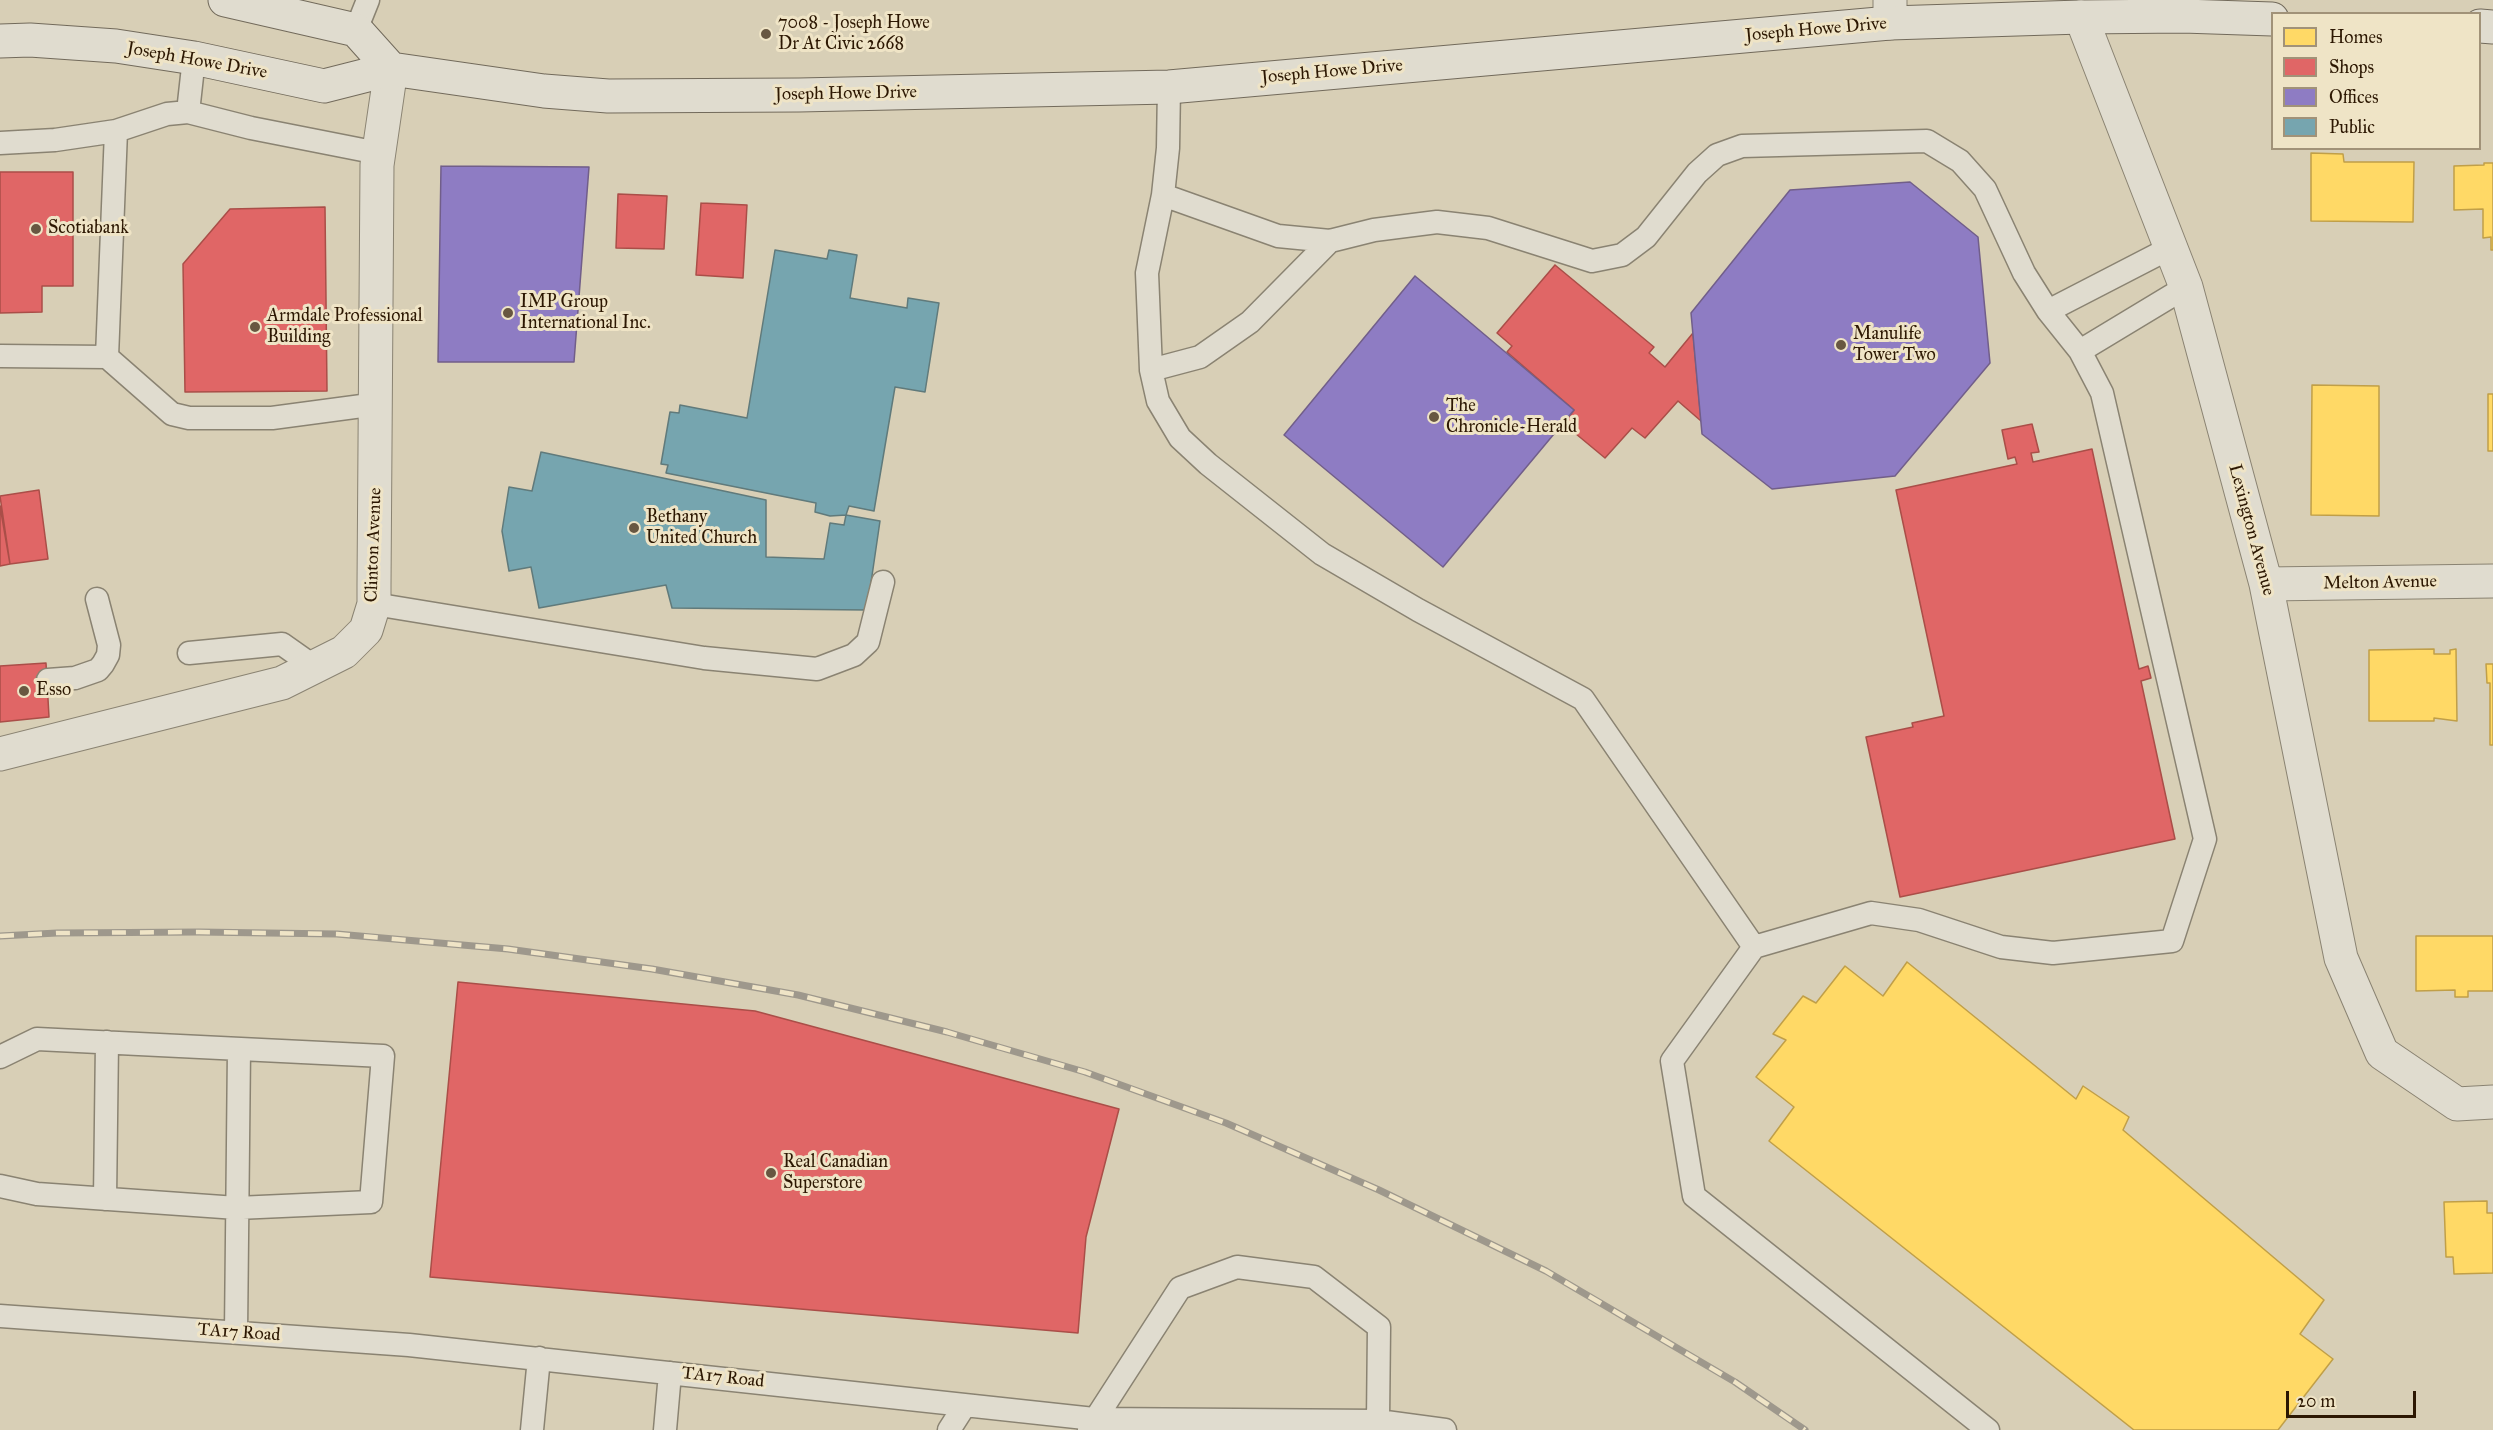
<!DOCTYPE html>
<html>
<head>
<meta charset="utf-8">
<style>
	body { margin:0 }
	#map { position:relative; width:2493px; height:1430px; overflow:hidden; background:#d8cfb6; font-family:"IM FELL Great Primer",serif }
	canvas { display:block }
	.legend { position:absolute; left:2271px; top:12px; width:210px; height:138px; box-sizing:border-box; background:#efe4c6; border:2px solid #a19278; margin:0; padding:8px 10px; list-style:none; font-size:18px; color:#2c1702 }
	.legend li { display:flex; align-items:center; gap:12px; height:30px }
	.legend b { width:30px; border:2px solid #a19278 }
	.scale { position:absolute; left:2286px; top:1391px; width:130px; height:27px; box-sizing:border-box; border:3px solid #2c1702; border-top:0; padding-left:8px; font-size:18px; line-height:21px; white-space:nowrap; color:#2c1702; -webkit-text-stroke:4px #efe4c6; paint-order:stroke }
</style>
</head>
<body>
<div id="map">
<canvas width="2493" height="1430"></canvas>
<ul class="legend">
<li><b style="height:16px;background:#ffd966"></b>Homes</li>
<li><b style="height:16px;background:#e06666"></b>Shops</li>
<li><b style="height:16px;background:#8e7cc3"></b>Offices</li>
<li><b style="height:16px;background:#76a5af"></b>Public</li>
</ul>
<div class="scale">20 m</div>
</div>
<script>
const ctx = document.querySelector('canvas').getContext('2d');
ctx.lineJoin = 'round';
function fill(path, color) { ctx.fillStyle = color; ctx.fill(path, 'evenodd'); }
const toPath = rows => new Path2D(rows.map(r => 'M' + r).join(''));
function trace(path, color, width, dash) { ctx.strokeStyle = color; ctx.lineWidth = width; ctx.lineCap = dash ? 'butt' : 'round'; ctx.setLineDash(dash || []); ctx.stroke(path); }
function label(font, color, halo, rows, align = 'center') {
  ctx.font = font + ' "IM FELL Great Primer",serif'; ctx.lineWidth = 6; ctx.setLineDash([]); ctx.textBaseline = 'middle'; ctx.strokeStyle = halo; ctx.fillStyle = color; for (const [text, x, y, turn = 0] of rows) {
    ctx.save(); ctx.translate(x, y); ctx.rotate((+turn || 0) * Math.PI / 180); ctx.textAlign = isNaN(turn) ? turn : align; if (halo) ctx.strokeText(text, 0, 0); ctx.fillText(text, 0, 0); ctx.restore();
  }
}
const homes = toPath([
	[2311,153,2343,154,2344,162,2414,162,2413,222,2311,221,2311,153],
	[2484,163,2493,163,2493,250,2491,250,2491,237,2483,238,2483,209,2454,210,2454,166,2484,165,2484,163],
	[2312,385,2379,386,2379,516,2311,515,2312,385],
	[2488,394,2493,394,2493,451,2488,451,2488,394],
	[2434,649,2434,654,2450,654,2450,650,2456,649,2457,721,2434,718,2434,721,2369,721,2369,650,2434,649],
	[2486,664,2493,664,2493,745,2490,745,2490,683,2487,683,2486,664],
	[2416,936,2493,936,2493,991,2468,991,2468,997,2455,997,2455,990,2416,991,2416,936],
	[1907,962,2076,1099,2083,1086,2129,1117,2123,1130,2324,1300,2300,1334,2333,1359,2278,1430,2134,1430,1769,1141,1794,1107,1756,1077,1786,1040,1773,1034,1803,996,1816,1003,1845,966,1883,996,1907,962],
	[2487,1201,2487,1213,2493,1213,2493,1273,2454,1274,2453,1257,2446,1257,2444,1202,2487,1201]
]);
fill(homes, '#ffd966');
trace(homes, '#c09f48', 1.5);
const shops = toPath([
	[0,172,73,172,73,286,42,286,42,312,0,313,0,172],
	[618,194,667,196,664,249,616,248,618,194],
	[701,203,747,205,743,278,696,275,701,203],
	[325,207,327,391,185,392,183,264,230,209,325,207],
	[1555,265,1654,347,1649,353,1665,367,1693,333,1701,421,1678,401,1645,438,1632,428,1605,458,1564,424,1574,410,1507,352,1512,346,1497,333,1555,265],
	[2032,424,2039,452,2031,453,2033,462,2092,449,2139,669,2148,666,2151,678,2141,681,2175,839,1900,897,1866,737,1913,727,1912,723,1944,716,1896,490,2017,464,2015,457,2008,459,2002,430,2032,424],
	[39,490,48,559,10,564,0,496,39,490],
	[0,506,10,564,0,566,0,506],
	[46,663,49,717,0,722,0,666,46,663],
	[458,982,755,1011,1119,1109,1086,1237,1078,1333,430,1277,458,982]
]);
fill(shops, '#e06666');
trace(shops, '#aa4e48', 1.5);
const offices = toPath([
	[441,166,589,167,574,362,438,362,441,166],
	[1910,182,1978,237,1990,363,1895,476,1772,489,1702,434,1691,313,1790,190,1910,182],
	[1415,276,1574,410,1443,567,1284,435,1415,276]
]);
fill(offices, '#8e7cc3');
trace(offices, '#715e89', 1.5);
const public = toPath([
	[775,250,827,259,829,250,857,255,850,298,907,308,908,298,939,303,925,392,895,387,874,511,849,506,846,515,830,516,815,512,816,503,666,473,668,465,661,464,670,412,679,413,680,405,747,418,775,250],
	[541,452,766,500,766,557,824,559,830,523,844,525,846,515,880,521,867,610,672,608,666,585,539,608,531,567,509,571,502,531,509,487,532,491,541,452]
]);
fill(public, '#76a5af');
trace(public, '#607a7b', 1.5);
const service = toPath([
	[356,30,368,0],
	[1169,87,1168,148,1163,195,1147,273,1151,370,1158,401,1180,438,1208,464,1322,554,1418,610,1583,699,1754,947],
	[188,112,194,58],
	[0,143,55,140,116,131,167,114,188,112,251,128,378,153],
	[1163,195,1278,236,1330,241,1374,230,1437,222,1488,228,1592,261,1622,255,1646,237,1697,173,1717,155,1742,146,1927,141,1960,161,1985,189,2024,273,2048,311,2080,351,2102,393,2205,839,2172,941,2053,953,2001,947,1919,920,1871,913,1754,947,1672,1061,1694,1196,1988,1430],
	[2048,311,2172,247],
	[2080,351,2186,287],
	[0,356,107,357,172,414,189,418,272,418,377,404],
	[107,357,116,131],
	[1151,370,1200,357,1250,322,1330,241],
	[374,604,704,658,817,669,854,655,868,642,883,582],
	[189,653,282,644,316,668],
	[48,680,75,678,98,670,103,664,108,655,109,645,97,599],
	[0,1057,37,1039,383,1056,371,1202,237,1208,37,1194,0,1186],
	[105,1199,107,1042],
	[0,1316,409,1345,1094,1419,1378,1421,1445,1430],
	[236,1332,239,1049],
	[1089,1429,1180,1288,1237,1267,1314,1277,1379,1327,1378,1421,1372,1430],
	[532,1430,539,1358],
	[665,1430,670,1373],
	[949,1430,965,1405]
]);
const minor = toPath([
	[2081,17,2186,287,2266,584,2341,958,2382,1053,2457,1104,2493,1102],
	[1890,23,1890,0],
	[2266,584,2493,581],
	[0,754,282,683,344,652,366,630,374,604,374,585,377,165,391,69]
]);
const secondary = toPath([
	[225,0,356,30,391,69],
	[2480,26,2493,27],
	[0,41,30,40,116,46,194,58,324,86,391,69,544,91,608,96,799,95,1169,87,1890,23,2081,17,2183,16,2272,19]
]);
trace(service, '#8a8372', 25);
trace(minor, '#8a8372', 35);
trace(secondary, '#726a5b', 35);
trace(service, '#e0dccf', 22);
trace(minor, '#e0dccf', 33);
trace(secondary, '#e0dccf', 33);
const rail = toPath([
	[0,936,57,933,199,932,337,934,508,949,652,969,798,995,947,1032,1085,1072,1226,1123,1379,1190,1546,1271,1735,1382,1805,1430]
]);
trace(rail, '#9e988c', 7);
trace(rail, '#efe4c6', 4.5, [14]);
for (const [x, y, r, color] of [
	[766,34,6,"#685741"],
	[36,229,6,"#685741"],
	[508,313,6,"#685741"],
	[255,327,6,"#685741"],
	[1841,345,6,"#685741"],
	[1434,417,6,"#685741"],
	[634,528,6,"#685741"],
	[24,691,6,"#685741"],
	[771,1173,6,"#685741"]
]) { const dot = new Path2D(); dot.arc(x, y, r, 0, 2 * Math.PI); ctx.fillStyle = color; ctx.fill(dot); trace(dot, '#efe4c6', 2); }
label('18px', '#2c1702', '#efe4c6', [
	["7008 - Joseph Howe",778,24],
	["Dr At Civic 2668",778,45],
	["Scotiabank",48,229],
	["IMP Group",520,303],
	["International Inc.",520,324],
	["Armdale Professional",267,317],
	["Building",267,338],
	["Manulife",1853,335],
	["Tower Two",1853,356],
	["The",1446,407],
	["Chronicle-Herald",1446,428],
	["Bethany",646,518],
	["United Church",646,539],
	["Esso",36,691],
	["Real Canadian",783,1163],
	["Superstore",783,1184]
], 'left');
label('18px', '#2c1702', '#efe4c6', [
	["Joseph Howe Drive",1816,30,-5],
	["Joseph Howe Drive",197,61,10],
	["Joseph Howe Drive",1332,72,-5],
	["Joseph Howe Drive",846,94,-1],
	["Lexington Avenue",2251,530,75],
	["Clinton Avenue",374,545,-88],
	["Melton Avenue",2380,583,-1],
	["TA17 Road",239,1333,4],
	["TA17 Road",723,1378,6]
]);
</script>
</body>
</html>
